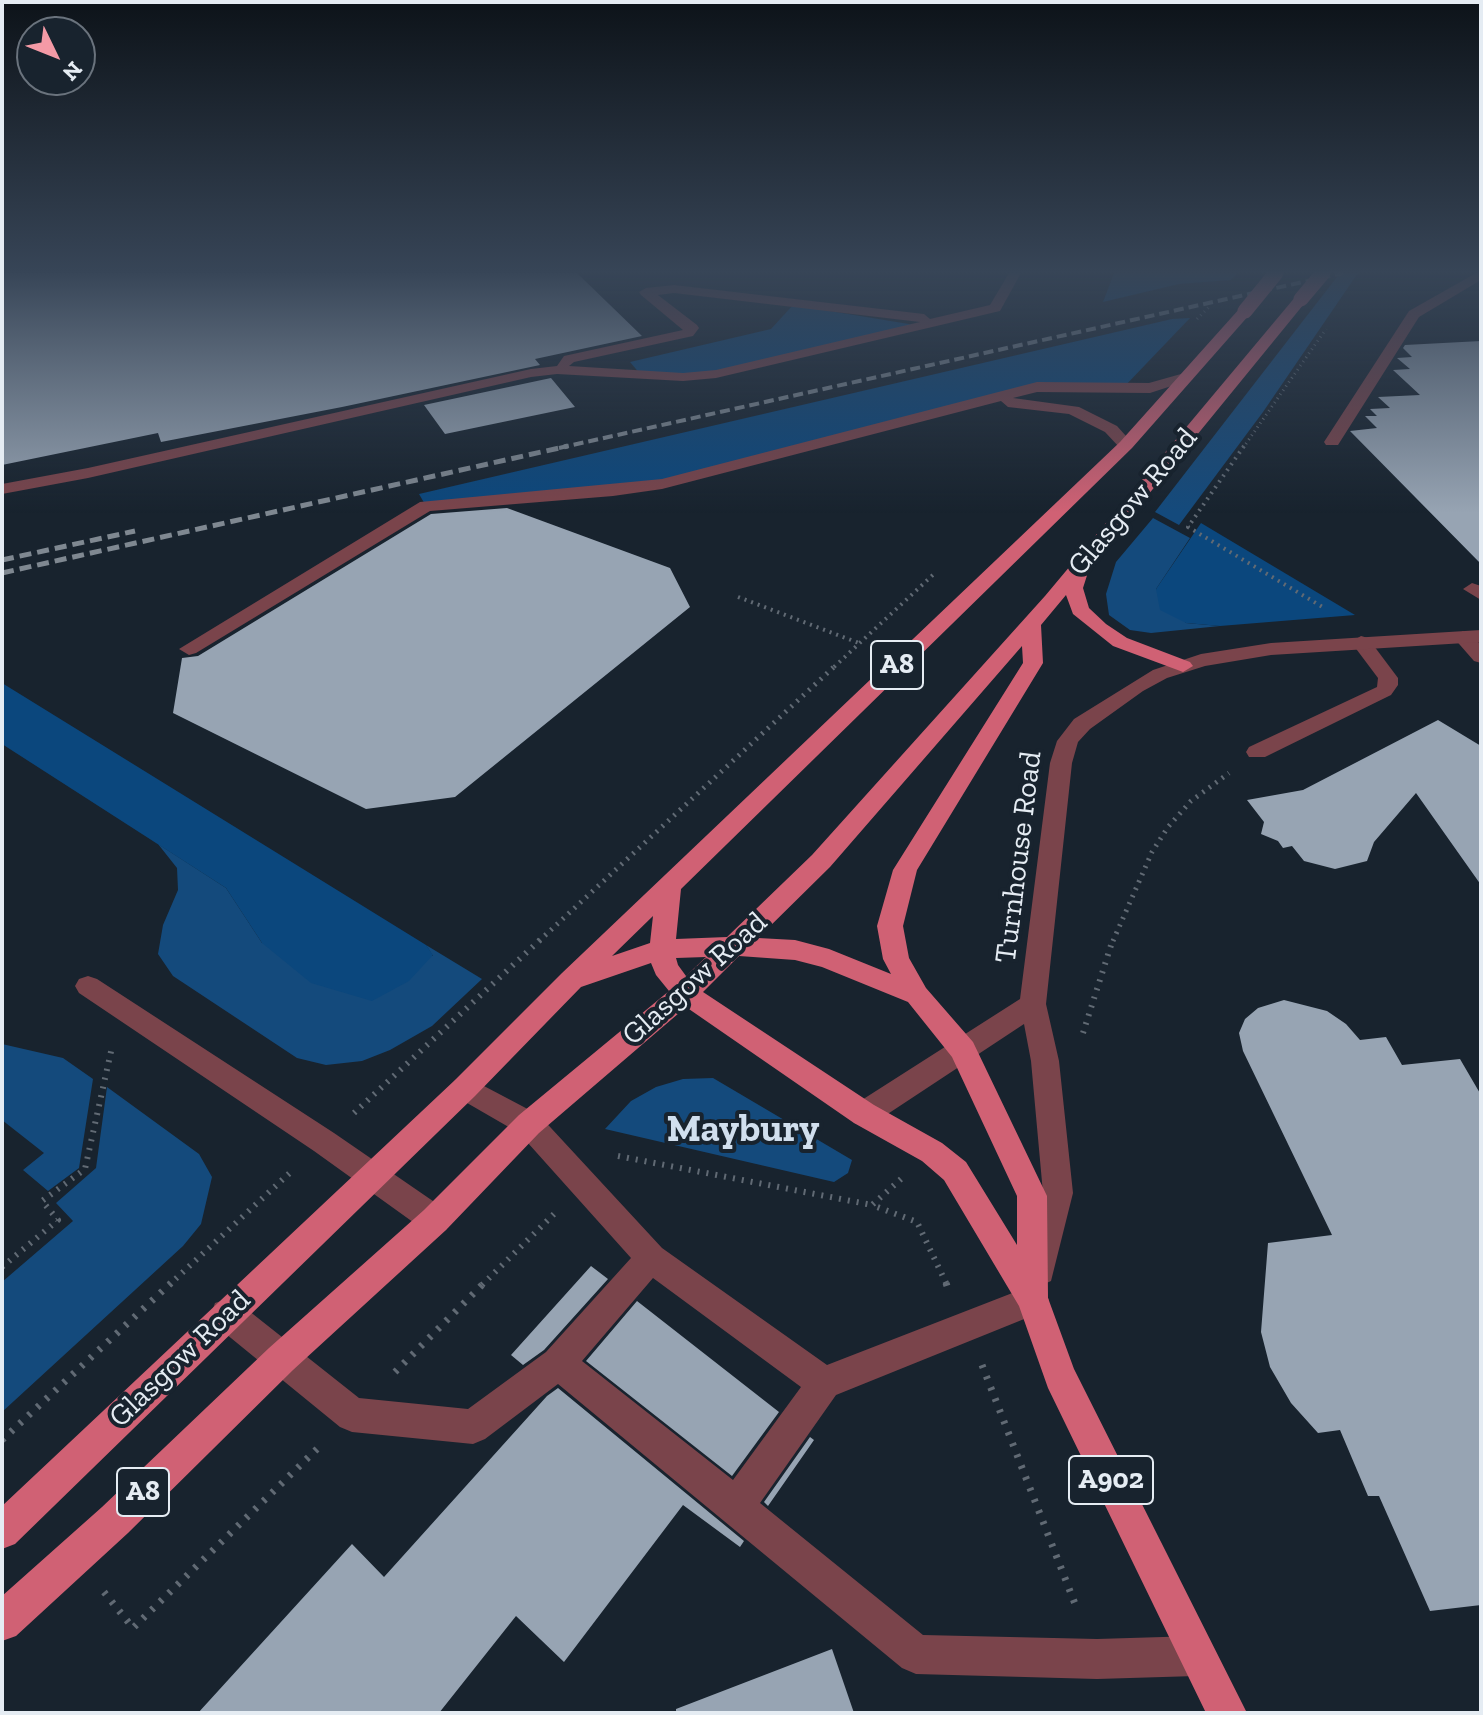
<!DOCTYPE html>
<html>
<head>
<meta charset="utf-8">
<style>
	body { margin:0 }
	#map { position:relative; width:1483px; height:1715px; overflow:hidden; background:#18232e; font-family:"Zilla Slab",serif }
	canvas { display:block }
	.frame { position:absolute; inset:0; border:4px solid #e5ecf3; pointer-events:none }
	.north { position:absolute; left:16px; top:16px; width:80px; height:80px; box-sizing:border-box; background:#18232e; border:2px solid #6a737d; border-radius:50%; rotate:133deg; font-size:22px; font-weight:700; line-height:32px; text-align:center; color:#e5ecf3 }
	.north::after { content:''; display:block; margin:auto; width:28px; height:36px; background:#f49aa6; clip-path:polygon(50% 0,100% 100%,50% 72%,0 100%) }
</style>
</head>
<body>
<div id="map">
<canvas width="1483" height="1715"></canvas>
<div class="frame"></div>
<div class="north">N</div>
</div>
<script>
const ctx = document.querySelector('canvas').getContext('2d');
ctx.lineJoin = 'round';
function fill(path, color) { ctx.fillStyle = color; ctx.fill(path, 'evenodd'); }
const toPath = rows => new Path2D(rows.map(r => 'M' + r).join(''));
function trace(path, color, width, dash) { ctx.strokeStyle = color; ctx.lineWidth = width; ctx.lineCap = dash ? 'butt' : 'round'; ctx.setLineDash(dash || []); ctx.stroke(path); }
function label(font, color, halo, rows, align = 'center') {
  ctx.font = font + ' "Zilla Slab",serif'; ctx.lineWidth = 8; ctx.setLineDash([]); ctx.textBaseline = 'middle'; ctx.strokeStyle = halo; ctx.fillStyle = color; for (const [text, x, y, turn = 0] of rows) {
    ctx.save(); ctx.translate(x, y); ctx.rotate((+turn || 0) * Math.PI / 180); ctx.textAlign = isNaN(turn) ? turn : align; if (halo) ctx.strokeText(text, 0, 0); ctx.fillText(text, 0, 0); ctx.restore();
  }
}
fill(toPath([
	[1340,273,1358,273,1263,412,1179,525,1155,512],
	[1153,518,1190,538,1156,589,1186,623,1220,626,1151,633,1130,630,1109,615,1106,594,1116,562],
	[158,844,226,888,262,943,433,956,426,945,482,979,432,1026,390,1050,362,1061,326,1065,297,1058,173,976,158,954,163,925,178,890,177,868],
	[2,1044,63,1058,93,1079,79,1168,48,1191,23,1170,44,1153,2,1120],
	[713,1078,852,1160,848,1173,834,1182,605,1129,631,1101,656,1087,683,1079],
	[107,1087,199,1154,212,1177,201,1224,183,1246,2,1412,2,1282,73,1221,56,1203,96,1168]
]), '#144a7c');
fill(toPath([
	[1114,273,1236,273,1237,274,1231,280,1179,284,1103,302],
	[793,305,921,326,716,374,641,375,630,362,771,329],
	[1190,318,1123,388,1037,387,662,484,426,506,419,494,1172,319],
	[1201,523,1355,615,1220,626,1186,623,1160,610,1156,589],
	[2,683,426,945,433,955,409,981,372,1001,311,983,262,943,226,888,2,744]
]), '#0b477d');
fill(toPath([
	[2,273,577,273,642,336,535,359,540,365,342,407,161,442,158,433,2,465],
	[1481,341,1481,564,1350,431,1377,428,1365,416,1377,416,1370,409,1390,408,1378,397,1420,395,1393,370,1410,369,1397,358,1412,357,1403,348,1405,345],
	[551,378,575,407,445,434,424,405],
	[507,508,670,568,690,607,455,797,366,809,173,713,182,658,198,656,431,514],
	[1438,720,1481,746,1481,885,1416,793,1374,842,1367,861,1335,869,1304,861,1292,846,1283,848,1278,841,1261,834,1264,822,1247,800,1303,790],
	[1284,1000,1327,1011,1346,1024,1360,1040,1386,1037,1402,1065,1460,1059,1481,1095,1481,1605,1430,1611,1379,1496,1368,1496,1340,1430,1318,1433,1291,1403,1270,1367,1261,1332,1268,1243,1332,1235,1243,1051,1239,1033,1245,1019,1258,1008],
	[591,1266,608,1279,544,1350,523,1365,511,1355],
	[637,1301,779,1412,732,1476,586,1361],
	[558,1388,744,1541,740,1547,683,1505,564,1662,516,1616,439,1713,198,1713,352,1544,384,1577,547,1396],
	[810,1437,814,1440,768,1506,764,1502],
	[832,1649,854,1713,676,1713,676,1709]
]), '#97a4b3');
trace(toPath([
	[1243,448,1326,329]
]), '#616a74', 3, [1, 4]);
trace(toPath([
	[1244,446,1188,527,1326,609],
	[738,597,859,643],
	[834,667,935,573]
]), '#616a74', 4, [2, 5]);
trace(toPath([
	[539,941,836,665],
	[1113,941,1152,852,1168,827,1191,801,1229,773]
]), '#616a74', 5, [2, 6]);
trace(toPath([
	[1083,1033,1113,939],
	[354,1113,541,939],
	[618,1156,872,1205],
	[901,1179,872,1205,917,1222,947,1285],
	[2,1267,58,1220,42,1201,85,1169,112,1047],
	[169,1285,294,1169],
	[482,1285,556,1212]
]), '#616a74', 6, [2, 7]);
trace(toPath([
	[946,1283,947,1286],
	[982,1365,1077,1609],
	[395,1372,484,1283],
	[2,1440,171,1283],
	[104,1592,133,1628,320,1446]
]), '#616a74', 7, [3, 9]);
fill(toPath([
	[1009,273,1021,273,1000,311,716,378,683,381,557,374,531,377,88,478,2,494,2,484,88,468,531,369,557,366,564,356,683,330,641,295,639,292,646,288,674,285,924,314,930,319,990,305,1009,273],
	[674,293,920,322,716,370,683,373,569,366,574,362,693,336,699,328,697,325,658,295,674,293],
	[1476,273,1481,273,1481,280,1419,317,1338,445,1326,445,1324,442,1409,311,1476,273],
	[1188,372,1193,373,1193,379,1150,393,1037,392,1013,398,1079,407,1117,426,1134,445,1126,450,1120,448,1105,432,1069,414,1008,407,1001,401,662,489,613,496,430,511,196,653,189,655,179,649,420,502,662,479,1037,382,1149,383,1188,372],
	[1472,583,1481,586,1481,600,1463,589,1472,583],
	[88,976,97,979,334,1133,446,1210,450,1220,446,1230,435,1234,424,1230,314,1151,79,993,75,986,79,979,88,976],
	[465,1076,539,1115,662,1248,827,1365,1033,1285,1044,1289,1049,1300,1044,1311,836,1395,760,1503,923,1635,1097,1639,1196,1636,1210,1642,1216,1656,1210,1670,1196,1676,1097,1679,916,1674,902,1668,558,1384,485,1439,473,1444,352,1432,340,1427,215,1325,211,1314,215,1303,227,1299,239,1303,359,1398,468,1409,546,1352,631,1258,519,1133,455,1096,451,1088,455,1080,465,1076],
	[653,1278,801,1387,733,1480,582,1361,653,1278]
]), '#7a444b');
fill(toPath([
	[1463,631,1470,633,1481,645,1481,663,1474,661,1453,637,1463,631],
	[1361,636,1368,638,1398,678,1398,685,1391,695,1265,757,1249,757,1246,752,1249,747,1377,687,1378,678,1351,642,1361,636]
]), '#7a444b');
fill(toPath([
	[1481,630,1481,642,1271,655,1205,666,1167,678,1143,691,1090,729,1078,742,1072,763,1046,1004,1059,1061,1073,1193,1051,1281,1040,1286,1029,1281,1024,1271,1043,1193,1031,1061,1024,1024,874,1123,864,1126,854,1123,850,1114,854,1105,1020,999,1050,763,1057,741,1074,719,1153,670,1201,654,1271,643,1481,630]
]), '#7a444b');
fill(toPath([
	[1296,296,1308,299,1090,566,1083,588,1089,608,1106,624,1127,638,1190,662,1193,666,1183,672,1113,646,1073,614,1066,595,1041,625,1043,663,917,870,903,926,909,958,926,988,973,1042,1047,1196,1048,1298,1074,1369,1247,1713,1206,1713,1048,1388,1019,1306,944,1180,922,1161,854,1123,686,1007,539,1133,446,1230,293,1370,128,1533,16,1636,2,1641,2,1596,102,1507,269,1348,424,1210,519,1115,669,991,656,975,651,963,581,987,475,1096,15,1544,2,1549,2,1506,455,1080,562,973,1120,442,1240,308,1250,308,1250,314,1132,448,681,889,676,939,727,937,812,855,1045,596,1296,296],
	[1022,646,1023,663,893,870,877,926,883,959,891,974,829,949,795,940,758,938,830,867,1022,646],
	[653,916,650,943,612,956,653,916],
	[739,956,795,960,822,967,908,1002,952,1057,1017,1196,1017,1245,966,1162,942,1143,874,1105,703,992,739,956],
	[706,957,686,976,678,965,676,958,706,957]
]), '#d06174');
trace(toPath([
	[559,448,1343,273]
]), '#7f8891', 4, [10, 5]);
trace(toPath([
	[2,560,135,531],
	[2,573,568,446]
]), '#7f8891', 5, [12, 6]);
trace(toPath([
	[1197,319,1209,307]
]), '#616a74', 3, [1, 4]);
trace(toPath([
	[1301,299,1323,273],
	[1245,311,1276,273]
]), '#d06174', 15);
const sky = ctx.createLinearGradient(0, 0, 0, 513);
sky.addColorStop(0, '#0d1319');
sky.addColorStop(0.53, '#374557');
sky.addColorStop(1, '#37455700');
ctx.fillStyle = sky;
ctx.fillRect(0, 0, 1483, 513);
for (const [x, y, w] of [
	[897,665,52],
	[1111,1480,84],
	[143,1492,52]
]) { const box = new Path2D(); box.roundRect(x - w / 2, y - 24, w, 48, 6); ctx.fillStyle = '#18232e'; ctx.fill(box); trace(box, '#e5ecf3', 2); }
label('bold 28px', '#e5ecf3', null, [
	["A8",897,665],
	["A902",1111,1480],
	["A8",143,1492]
]);
label('30px', '#e5ecf3', '#18232e', [
	["Glasgow Road",1133,502,-50],
	["Turnhouse Road",1019,857,-83],
	["Glasgow Road",695,979,-42],
	["Glasgow Road",180,1359,-44]
]);
label('bold 38px', '#d1dfee', '#18232e', [
	["Maybury",743,1130]
]);
</script>
</body>
</html>
